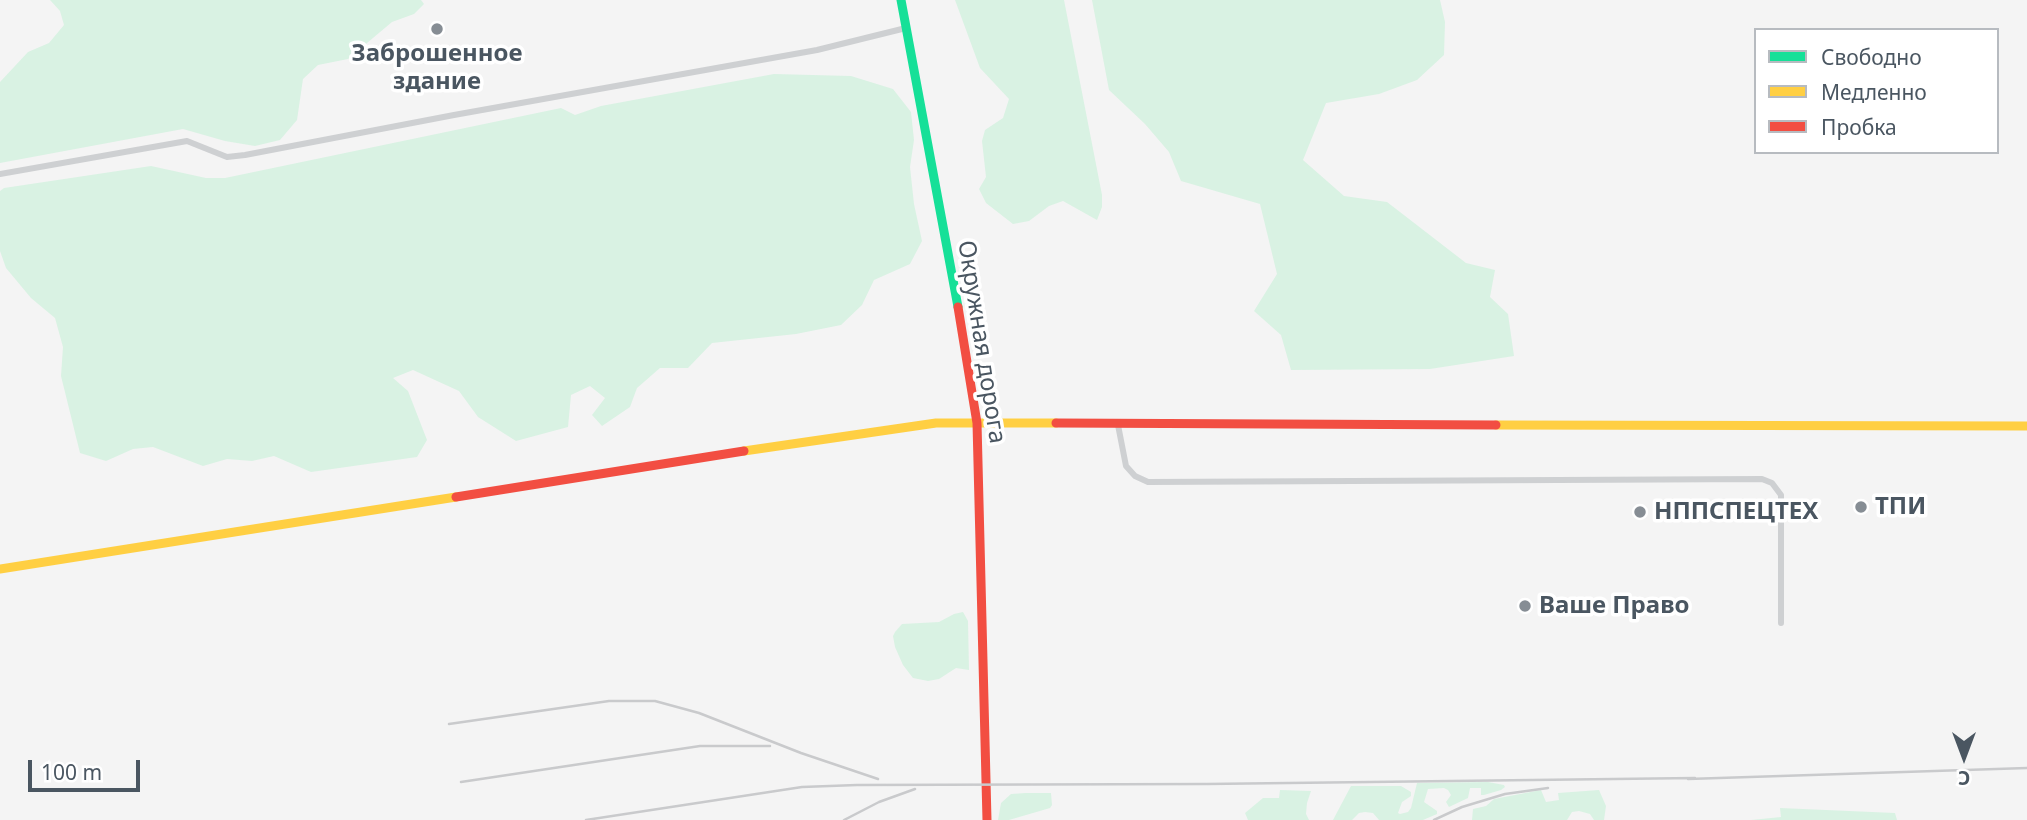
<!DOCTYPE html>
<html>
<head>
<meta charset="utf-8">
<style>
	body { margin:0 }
	#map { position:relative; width:2027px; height:820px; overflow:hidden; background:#f4f4f4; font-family:"Noto Sans",sans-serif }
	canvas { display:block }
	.legend { position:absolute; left:1754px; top:28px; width:245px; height:126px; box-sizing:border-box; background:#fff; border:2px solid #b7bbc0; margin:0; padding:9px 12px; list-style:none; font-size:21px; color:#4a5661 }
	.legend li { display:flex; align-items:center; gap:14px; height:35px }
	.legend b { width:35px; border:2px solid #b7bbc0 }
	.north { position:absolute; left:1929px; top:722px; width:70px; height:70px; -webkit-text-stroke:5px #fff; paint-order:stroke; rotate:180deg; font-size:19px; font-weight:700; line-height:28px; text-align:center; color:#4a5661 }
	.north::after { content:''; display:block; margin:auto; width:24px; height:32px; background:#4a5661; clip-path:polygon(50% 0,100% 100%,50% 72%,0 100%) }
	.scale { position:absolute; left:28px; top:760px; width:112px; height:32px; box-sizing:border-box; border:4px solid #4a5661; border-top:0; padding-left:9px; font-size:21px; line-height:24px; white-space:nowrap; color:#4a5661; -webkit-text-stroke:5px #fff; paint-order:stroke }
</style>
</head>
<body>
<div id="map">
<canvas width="2027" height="820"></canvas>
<ul class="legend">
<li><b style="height:9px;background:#16e098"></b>Свободно</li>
<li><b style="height:9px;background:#ffcf43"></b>Медленно</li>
<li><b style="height:9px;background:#f24e42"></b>Пробка</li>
</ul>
<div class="north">С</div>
<div class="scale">100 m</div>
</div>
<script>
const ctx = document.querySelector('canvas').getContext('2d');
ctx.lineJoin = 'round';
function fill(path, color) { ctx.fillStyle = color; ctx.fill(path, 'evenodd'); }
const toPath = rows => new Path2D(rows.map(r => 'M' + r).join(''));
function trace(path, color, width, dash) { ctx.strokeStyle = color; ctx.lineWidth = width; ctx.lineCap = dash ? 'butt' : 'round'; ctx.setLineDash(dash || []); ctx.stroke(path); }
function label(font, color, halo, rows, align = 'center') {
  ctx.font = font + ' "Noto Sans",sans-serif'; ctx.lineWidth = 7; ctx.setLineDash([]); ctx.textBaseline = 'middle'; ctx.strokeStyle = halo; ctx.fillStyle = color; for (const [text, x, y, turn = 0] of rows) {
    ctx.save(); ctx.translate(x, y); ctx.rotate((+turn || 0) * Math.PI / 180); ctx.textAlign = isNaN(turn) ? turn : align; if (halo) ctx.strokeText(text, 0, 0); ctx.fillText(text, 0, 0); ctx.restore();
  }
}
fill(toPath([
	[50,0,421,0,424,4,414,14,392,22,348,59,318,65,303,79,297,120,280,140,255,146,225,141,183,129,0,163,0,82,28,52,49,43,64,25,60,11],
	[955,0,1064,0,1102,195,1102,207,1097,220,1063,201,1049,206,1029,221,1013,224,986,203,979,189,986,177,982,141,985,130,1003,118,1009,99,980,68],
	[1092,0,1440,0,1445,22,1444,55,1417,80,1379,94,1326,103,1303,160,1344,196,1387,202,1466,263,1495,270,1490,297,1508,314,1514,356,1430,369,1291,370,1281,335,1254,311,1277,274,1260,204,1181,181,1169,152,1145,124,1109,90],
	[774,74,851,76,893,89,911,112,914,140,910,167,914,204,922,241,910,264,874,280,862,305,841,325,796,334,712,343,688,368,660,368,637,388,630,407,602,426,592,415,605,398,590,386,571,395,568,427,516,441,478,417,459,391,413,370,393,378,408,391,427,440,417,457,311,472,274,456,252,461,227,459,203,466,153,447,133,449,106,461,80,453,61,376,63,347,55,318,31,298,6,268,0,251,0,191,4,188,151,166,206,178,225,178,561,108,575,115,601,106],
	[963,612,968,621,969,670,956,668,939,679,928,681,913,678,903,665,895,647,893,636,895,632,902,624,939,622,954,614],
	[1488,782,1504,785,1505,787,1501,790,1484,795,1481,795,1481,788,1470,788,1468,798,1449,807,1446,802,1451,795,1448,790,1444,788,1428,789,1424,802,1437,811,1437,814,1423,820,1379,820,1373,813,1365,812,1359,813,1352,820,1333,820,1351,786,1401,786,1411,792,1411,796,1402,802,1398,813,1400,814,1408,812,1411,808,1417,783],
	[1280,790,1311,791,1307,803,1306,814,1309,820,1248,820,1245,813,1263,798,1279,798],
	[1541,790,1546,802,1559,800,1558,793,1599,790,1606,806,1604,820,1594,820,1590,814,1579,811,1572,812,1567,820,1472,820,1473,809,1486,806,1494,799],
	[1026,793,1051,793,1052,805,1050,808,1009,820,998,820,1001,803,1011,794],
	[1780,808,1895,813,1897,820,1751,820,1781,817]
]), '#d9f2e3');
trace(toPath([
	[0,174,187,141,227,157,245,155,454,115,817,50,906,28],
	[1118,425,1126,466,1135,476,1148,482,1762,479,1772,483,1781,495,1781,623]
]), '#ced0d2', 6);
trace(toPath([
	[901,0,958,307]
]), '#16e098', 9);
trace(toPath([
	[1496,425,2027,426],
	[744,451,936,423,1056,423],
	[0,569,456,497]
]), '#ffcf43', 9);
trace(toPath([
	[958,307,977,423,987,820],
	[1056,423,1496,425],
	[456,497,744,451]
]), '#f24e42', 9);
trace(toPath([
	[449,724,609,701,655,701,699,713,801,753,878,779],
	[1688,779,2027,768],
	[461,782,700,746,770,746],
	[586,820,802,787,857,785,1207,784,1695,778],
	[844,820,879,802,915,789],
	[1434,820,1462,807,1505,794,1548,788]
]), '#c9cacc', 2.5);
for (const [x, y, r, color] of [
	[437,29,7,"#868d94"],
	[1861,507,7,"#868d94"],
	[1640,512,7,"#868d94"],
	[1525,606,7,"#868d94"]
]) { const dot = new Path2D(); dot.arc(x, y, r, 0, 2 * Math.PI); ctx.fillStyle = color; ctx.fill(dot); trace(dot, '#fff', 2.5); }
label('bold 24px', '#4a5661', '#fff', [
	["Заброшенное",437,54,"center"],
	["здание",437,82,"center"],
	["ТПИ",1875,507],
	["НППСПЕЦТЕХ",1654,512],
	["Ваше Право",1539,606]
], 'left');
label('24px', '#4a5661', '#fff', [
	["Окружная дорога",981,342,81]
]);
</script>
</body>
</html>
